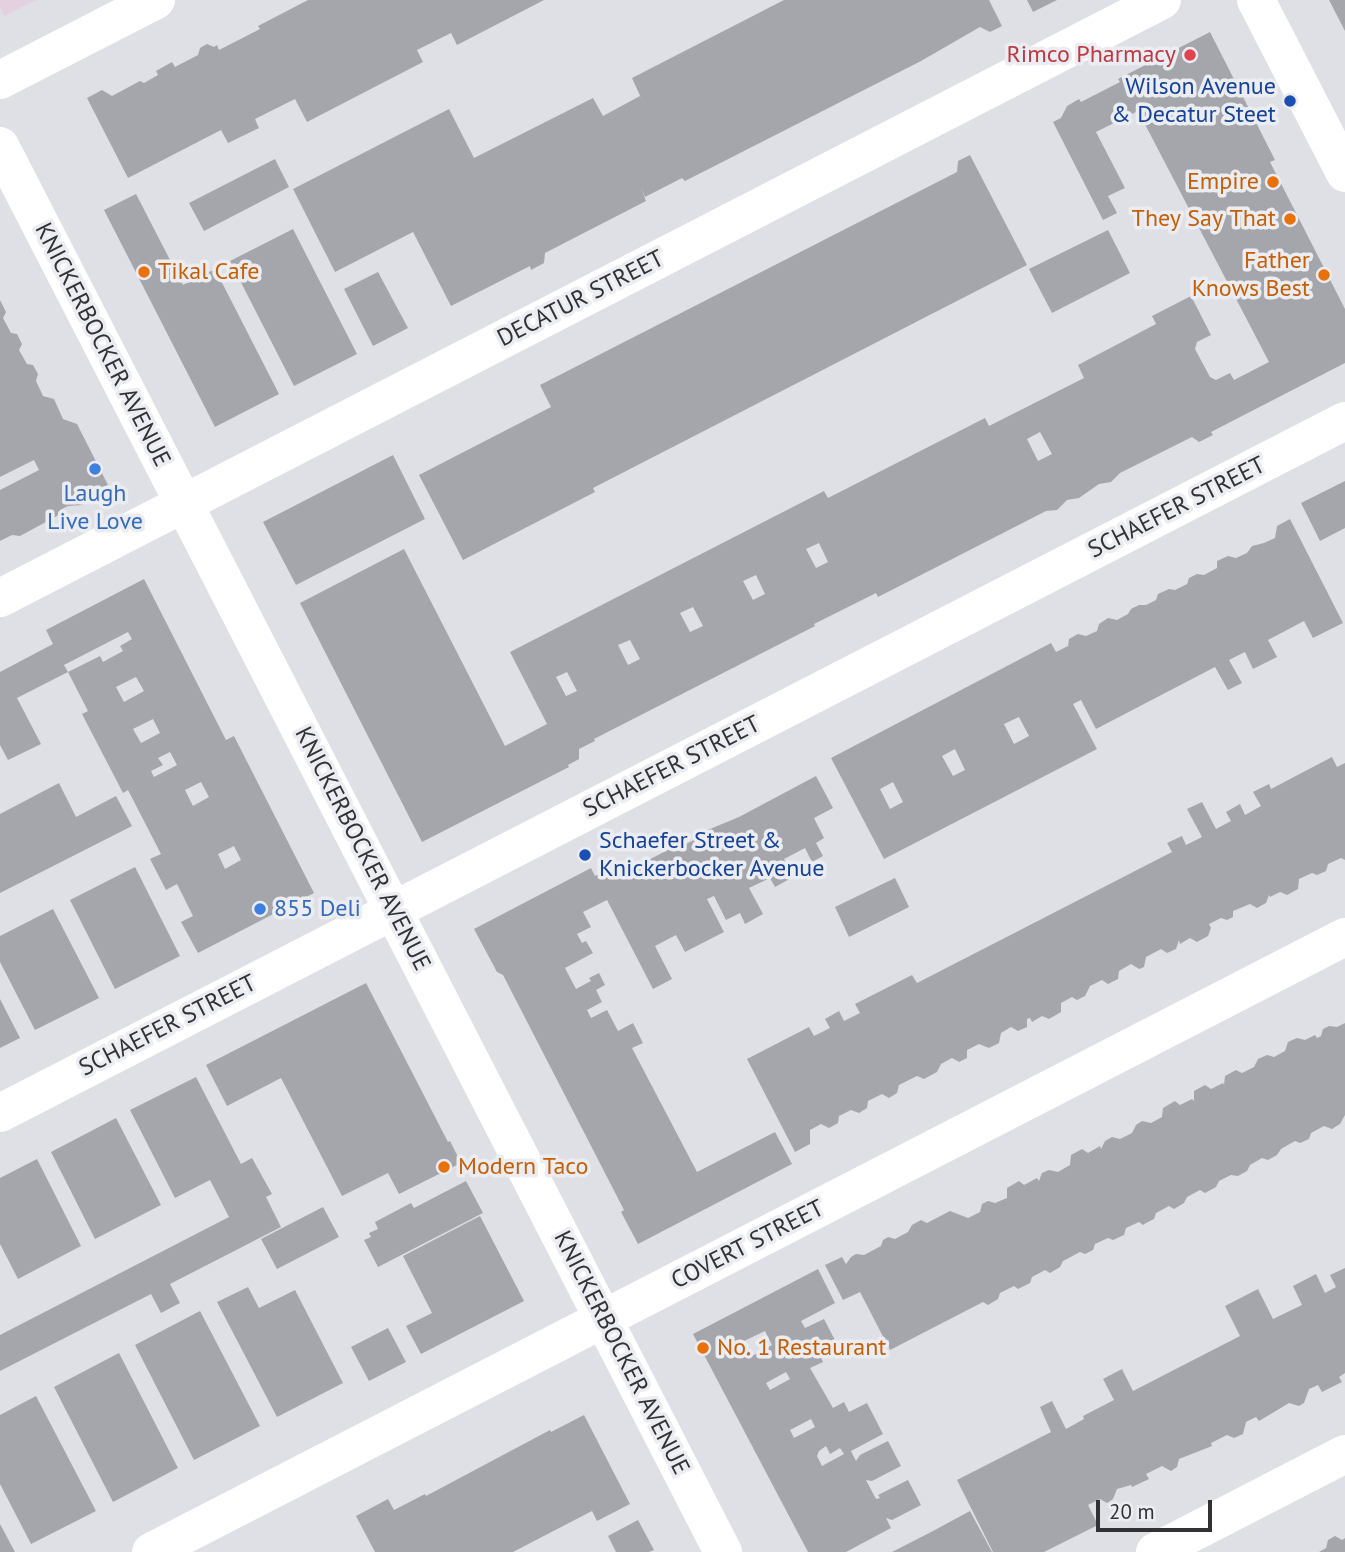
<!DOCTYPE html>
<html>
<head>
<meta charset="utf-8">
<style>
	body { margin:0 }
	#map { position:relative; width:1345px; height:1552px; overflow:hidden; background:#dfe0e5; font-family:"PT Sans",sans-serif }
	canvas { display:block }
	.scale { position:absolute; left:1096px; top:1500px; width:116px; height:32px; box-sizing:border-box; border:4px solid #323234; border-top:0; padding-left:9px; font-size:21px; line-height:24px; white-space:nowrap; color:#323234; -webkit-text-stroke:5px #ecedf2; paint-order:stroke }
</style>
</head>
<body>
<div id="map">
<canvas width="1345" height="1552"></canvas>
<div class="scale">20 m</div>
</div>
<script>
const ctx = document.querySelector('canvas').getContext('2d');
ctx.lineJoin = 'round';
function fill(path, color) { ctx.fillStyle = color; ctx.fill(path, 'evenodd'); }
const toPath = rows => new Path2D(rows.map(r => 'M' + r).join(''));
function trace(path, color, width, dash) { ctx.strokeStyle = color; ctx.lineWidth = width; ctx.lineCap = dash ? 'butt' : 'round'; ctx.setLineDash(dash || []); ctx.stroke(path); }
function label(font, color, halo, rows, align = 'center') {
  ctx.font = font + ' "PT Sans",sans-serif'; ctx.lineWidth = 7; ctx.setLineDash([]); ctx.textBaseline = 'middle'; ctx.strokeStyle = halo; ctx.fillStyle = color; for (const [text, x, y, turn = 0] of rows) {
    ctx.save(); ctx.translate(x, y); ctx.rotate((+turn || 0) * Math.PI / 180); ctx.textAlign = isNaN(turn) ? turn : align; if (halo) ctx.strokeText(text, 0, 0); ctx.fillText(text, 0, 0); ctx.restore();
  }
}
fill(toPath([
	[0,0,36,0,4,16,0,8]
]), '#e4d0df');
fill(toPath([
	[308,0,544,0,457,45,451,33,417,50,423,62,307,122,295,99,255,119,259,128,228,143,221,130,128,178,87,98,102,90,112,96,140,81,144,83,158,75,156,71,172,62,175,67,198,55,200,48,207,44,214,47,217,45,219,50,260,29,258,26],
	[784,0,989,0,1002,26,990,32,980,27,921,61,685,181,682,178,645,197,641,188,646,201,545,253,544,263,531,270,530,266,451,306,413,232,335,272,293,189,449,109,474,158,593,98,603,116,640,96,646,109,632,78],
	[1027,0,1057,0,1033,12],
	[1329,0,1345,0,1345,31],
	[1210,32,1275,160,1270,162,1345,309,1345,363,1211,432,1213,435,1199,442,1192,437,1120,473,1111,482,1099,484,1079,498,1067,500,1057,510,1046,511,878,597,876,593,814,624,815,626,594,739,595,741,579,749,579,759,568,765,569,767,422,842,300,603,404,549,505,746,547,724,510,652,824,491,828,498,985,418,989,426,1084,378,1078,365,1156,324,1152,316,1191,296,1211,335,1197,342,1195,349,1210,377,1216,380,1230,373,1234,380,1269,362,1138,111,1096,132,1125,188,1108,196,1117,213,1103,220,1053,122,1061,118,1067,106,1079,99,1081,102,1120,82,1118,79],
	[1040,432,1052,454,1038,461,1027,439],
	[819,543,828,562,816,568,806,549],
	[756,575,765,594,753,600,743,581],
	[693,607,703,626,690,632,680,613],
	[630,640,640,659,628,665,618,645],
	[567,672,577,691,566,696,556,677],
	[970,155,1027,265,593,488,595,492,463,560,419,475,551,407,540,385,957,172,958,161],
	[275,159,289,187,204,231,189,203],
	[136,194,183,285,215,269,279,394,215,427,104,210],
	[293,229,357,354,294,386,230,261],
	[1108,230,1130,273,1052,313,1029,269],
	[378,272,408,328,373,346,344,289],
	[0,300,6,312,3,318,11,333,17,334,22,344,19,350,27,364,33,365,38,374,36,381,43,396,54,399,63,419,77,424,108,485,89,496,82,505,68,506,62,509,57,516,20,536,12,535,0,541,0,490,39,470,34,460,0,477],
	[393,455,425,519,296,585,263,522],
	[1345,481,1345,528,1320,541,1301,503],
	[1290,519,1343,623,1313,638,1304,621,1268,640,1277,657,1253,669,1245,652,1229,660,1242,683,1228,690,1215,667,1096,729,1081,700,1073,704,1097,749,884,859,831,758,1051,643,1056,652,1068,646,1069,639,1078,634,1086,636,1097,631,1099,624,1108,618,1117,620,1128,614,1131,609,1139,605,1146,605,1156,600,1158,594,1169,589,1175,590,1187,584,1189,578,1197,574,1204,575,1217,568,1217,561,1228,556,1236,558,1247,553,1252,546,1264,543,1275,538,1277,526],
	[1019,717,1029,736,1014,744,1004,724],
	[955,749,965,770,953,776,942,756],
	[893,782,903,802,890,809,880,789],
	[144,579,226,740,234,736,314,893,198,953,181,922,193,916,177,884,166,890,150,859,161,854,128,790,123,793,82,714,88,711,68,672,17,698,41,744,8,760,0,745,0,672,53,644,46,630],
	[128,632,132,639,120,646,123,651,103,662,100,656,68,672,64,665],
	[136,677,144,691,124,702,116,687],
	[153,719,160,733,141,743,133,729],
	[170,752,177,765,154,777,151,771,163,765,158,758],
	[201,782,209,797,193,806,185,790],
	[234,846,241,860,225,869,218,854],
	[1332,757,1337,767,1345,763,1345,860,1341,858,1328,864,1326,871,1317,875,1312,873,1299,879,1298,889,1287,895,1280,892,1270,897,1269,895,1266,903,1257,908,1250,904,1233,911,1233,917,1227,920,1221,918,1209,924,1211,928,1208,936,1197,942,1190,938,1180,944,1179,940,1176,949,1167,953,1161,949,1146,957,1144,967,1139,969,1131,964,1119,971,1118,979,1108,984,1102,980,1090,986,1085,996,1077,1000,1072,997,1061,1003,1061,1012,1049,1019,1042,1016,1032,1022,1030,1018,1027,1019,1027,1027,1018,1031,1011,1027,1001,1033,999,1043,989,1048,979,1044,967,1050,967,1058,959,1062,952,1058,941,1064,937,1072,924,1079,917,1076,899,1085,897,1093,889,1098,882,1094,868,1101,867,1108,859,1113,851,1110,839,1116,838,1123,829,1128,821,1124,810,1130,810,1144,795,1152,747,1059,809,1027,814,1036,830,1028,825,1019,839,1011,844,1021,860,1013,855,1004,912,975,917,983,1172,852,1167,843,1182,836,1186,845,1202,837,1187,809,1202,802,1216,829,1231,821,1226,812,1240,804,1245,815,1261,806,1253,792,1269,784,1271,789],
	[816,776,833,808,814,818,824,838,816,843,823,856,812,862,805,848,784,859,793,877,775,887,770,878,749,888,763,914,745,924,740,913,726,920,714,896,707,899,724,932,685,952,676,935,655,946,672,979,653,989,607,900,583,912,591,927,577,934,582,943,586,941,593,953,565,968,576,989,591,981,589,978,599,973,605,985,596,990,602,1002,587,1010,591,1018,607,1010,618,1031,633,1023,643,1043,632,1048,697,1172,775,1132,792,1164,638,1244,621,1212,624,1210,503,975,497,972,474,929,591,868,595,876,602,872,609,877,624,866,639,865,679,844,680,847,700,837,698,834,739,817],
	[59,783,76,817,116,796,132,826,0,893,0,814],
	[135,867,180,956,115,989,70,900],
	[895,878,909,907,849,937,835,907],
	[53,909,99,998,35,1030,0,962,0,936],
	[366,983,448,1142,450,1141,461,1163,399,1194,388,1173,342,1196,281,1078,227,1106,206,1065],
	[0,999,20,1038,0,1048],
	[1345,1023,1345,1115,1340,1124,1332,1129,1324,1126,1311,1133,1309,1139,1300,1143,1295,1141,1281,1149,1277,1155,1268,1160,1262,1158,1250,1165,1247,1171,1238,1176,1231,1175,1219,1181,1216,1187,1205,1193,1200,1190,1187,1197,1184,1203,1174,1209,1169,1206,1156,1213,1154,1219,1146,1223,1143,1225,1139,1222,1126,1228,1124,1235,1113,1240,1108,1238,1095,1244,1093,1250,1085,1254,1080,1252,1063,1261,1060,1267,1050,1273,1045,1270,1032,1277,1030,1283,1018,1289,1014,1286,1000,1293,998,1299,988,1305,983,1302,890,1350,860,1292,843,1300,825,1265,842,1257,846,1264,851,1257,856,1254,864,1255,881,1246,883,1240,888,1237,895,1239,908,1232,912,1225,921,1220,927,1223,950,1211,968,1218,980,1212,982,1204,988,1201,995,1203,1007,1198,1007,1188,1019,1181,1024,1185,1037,1178,1039,1181,1042,1173,1049,1170,1058,1172,1070,1165,1071,1155,1082,1149,1088,1153,1100,1146,1101,1149,1105,1141,1112,1137,1120,1139,1132,1133,1136,1125,1142,1121,1151,1123,1162,1117,1163,1108,1175,1101,1180,1105,1192,1099,1194,1101,1194,1091,1205,1085,1211,1089,1223,1083,1224,1085,1225,1076,1236,1070,1242,1073,1254,1067,1258,1059,1267,1055,1274,1057,1285,1051,1288,1042,1297,1038,1305,1040,1315,1035,1317,1038,1321,1036,1323,1029,1329,1026,1337,1027],
	[196,1077,241,1164,252,1158,272,1194,266,1197,281,1227,170,1284,180,1303,161,1313,151,1294,0,1371,0,1335,229,1217,210,1180,175,1198,130,1110],
	[116,1118,161,1205,95,1239,51,1152],
	[37,1159,81,1246,18,1279,0,1244,0,1178],
	[466,1181,483,1213,378,1267,364,1240,371,1237,369,1233,378,1229,375,1222,411,1203,414,1208],
	[323,1207,339,1237,277,1269,261,1239],
	[480,1216,524,1301,421,1354,406,1326,432,1313,403,1256],
	[1345,1268,1345,1373,1339,1377,1342,1382,1322,1392,1318,1385,1309,1389,1304,1403,1299,1406,1289,1403,1259,1421,1256,1417,1246,1422,1243,1434,1234,1438,1227,1435,1211,1443,1212,1446,1179,1459,1177,1467,1171,1471,1162,1466,1146,1474,1149,1479,1132,1487,1131,1485,1117,1489,1113,1499,1107,1503,1100,1499,1088,1505,1098,1525,1044,1552,993,1552,957,1480,1051,1432,1040,1407,1052,1401,1066,1429,1084,1419,1083,1416,1114,1400,1103,1379,1122,1369,1133,1391,1240,1336,1225,1306,1258,1289,1273,1319,1302,1305,1293,1286,1316,1274,1325,1293,1336,1287,1330,1275],
	[818,1269,835,1303,801,1321,805,1328,824,1319,838,1346,820,1355,823,1362,810,1368,833,1408,844,1402,849,1412,867,1403,883,1434,851,1451,856,1461,860,1455,888,1441,901,1466,872,1481,866,1480,876,1499,880,1498,878,1495,908,1480,921,1505,892,1520,886,1518,891,1528,846,1552,808,1552,693,1334],
	[765,1331,772,1345,752,1356,744,1341],
	[786,1372,790,1379,770,1390,766,1383],
	[811,1419,815,1427,794,1438,790,1430],
	[826,1446,830,1454,840,1448,844,1454,822,1466,817,1456,819,1451],
	[248,1287,259,1308,295,1290,343,1383,277,1417,217,1302],
	[200,1311,260,1426,194,1460,135,1345],
	[388,1328,406,1362,369,1381,351,1347],
	[119,1353,178,1468,113,1502,54,1387],
	[36,1396,96,1511,31,1544,0,1484,0,1415],
	[584,1415,630,1504,597,1521,592,1511,513,1552,375,1552,356,1516,388,1499,394,1510,425,1494,426,1496,550,1430,551,1432],
	[970,1511,992,1552,892,1552,933,1531],
	[638,1520,654,1550,649,1552,616,1552,608,1536],
	[0,1524,15,1552,0,1552],
	[1335,1536,1342,1540,1345,1538,1345,1552,1319,1552,1326,1548,1328,1540]
]), '#a5a6ab');
trace(toPath([
	[1256,0,1345,173],
	[0,146,723,1552],
	[0,598,1162,0],
	[0,1113,1345,421],
	[151,1552,1345,937],
	[1155,1552,1345,1454]
]), '#fff', 38);
trace(toPath([
	[0,80,156,0]
]), '#fff', 38);
for (const [x, y, r, color] of [
	[1190,55,7,"#e0444e"],
	[1290,101,7,"#1a4fb4"],
	[1273,182,7,"#e8710a"],
	[1290,219,7,"#e8710a"],
	[144,272,7,"#e8710a"],
	[1324,275,7,"#e8710a"],
	[95,469,7,"#3f7fe0"],
	[585,855,7,"#1a4fb4"],
	[260,909,7,"#3f7fe0"],
	[444,1167,7,"#e8710a"],
	[703,1348,7,"#e8710a"]
]) { const dot = new Path2D(); dot.arc(x, y, r, 0, 2 * Math.PI); ctx.fillStyle = color; ctx.fill(dot); trace(dot, '#ecedf2', 2.5); }
label('24px', '#be3a42', '#ecedf2', [
	["Rimco Pharmacy",1176,55]
], 'right');
label('24px', '#164399', '#ecedf2', [
	["Wilson Avenue",1276,87],
	["& Decatur Steet",1276,115],
	["Schaefer Street &",599,841,"left"],
	["Knickerbocker Avenue",599,869,"left"]
], 'right');
label('24px', '#c56008', '#ecedf2', [
	["Empire",1259,182],
	["They Say That",1276,219],
	["Father",1310,261],
	["Knows Best",1310,289],
	["Tikal Cafe",158,272,"left"],
	["Modern Taco",458,1167,"left"],
	["No. 1 Restaurant",717,1348,"left"]
], 'right');
label('24px', '#323234', '#ecedf2', [
	["DECATUR STREET",581,299,-27],
	["KNICKERBOCKER AVENUE",102,345,63],
	["SCHAEFER STREET",1177,508,-27],
	["SCHAEFER STREET",672,767,-27],
	["KNICKERBOCKER AVENUE",362,849,63],
	["SCHAEFER STREET",168,1026,-27],
	["COVERT STREET",748,1245,-27],
	["KNICKERBOCKER AVENUE",621,1353,63]
]);
label('24px', '#366cbe', '#ecedf2', [
	["Laugh",95,494],
	["Live Love",95,522],
	["855 Deli",274,909,"left"]
]);
</script>
</body>
</html>
